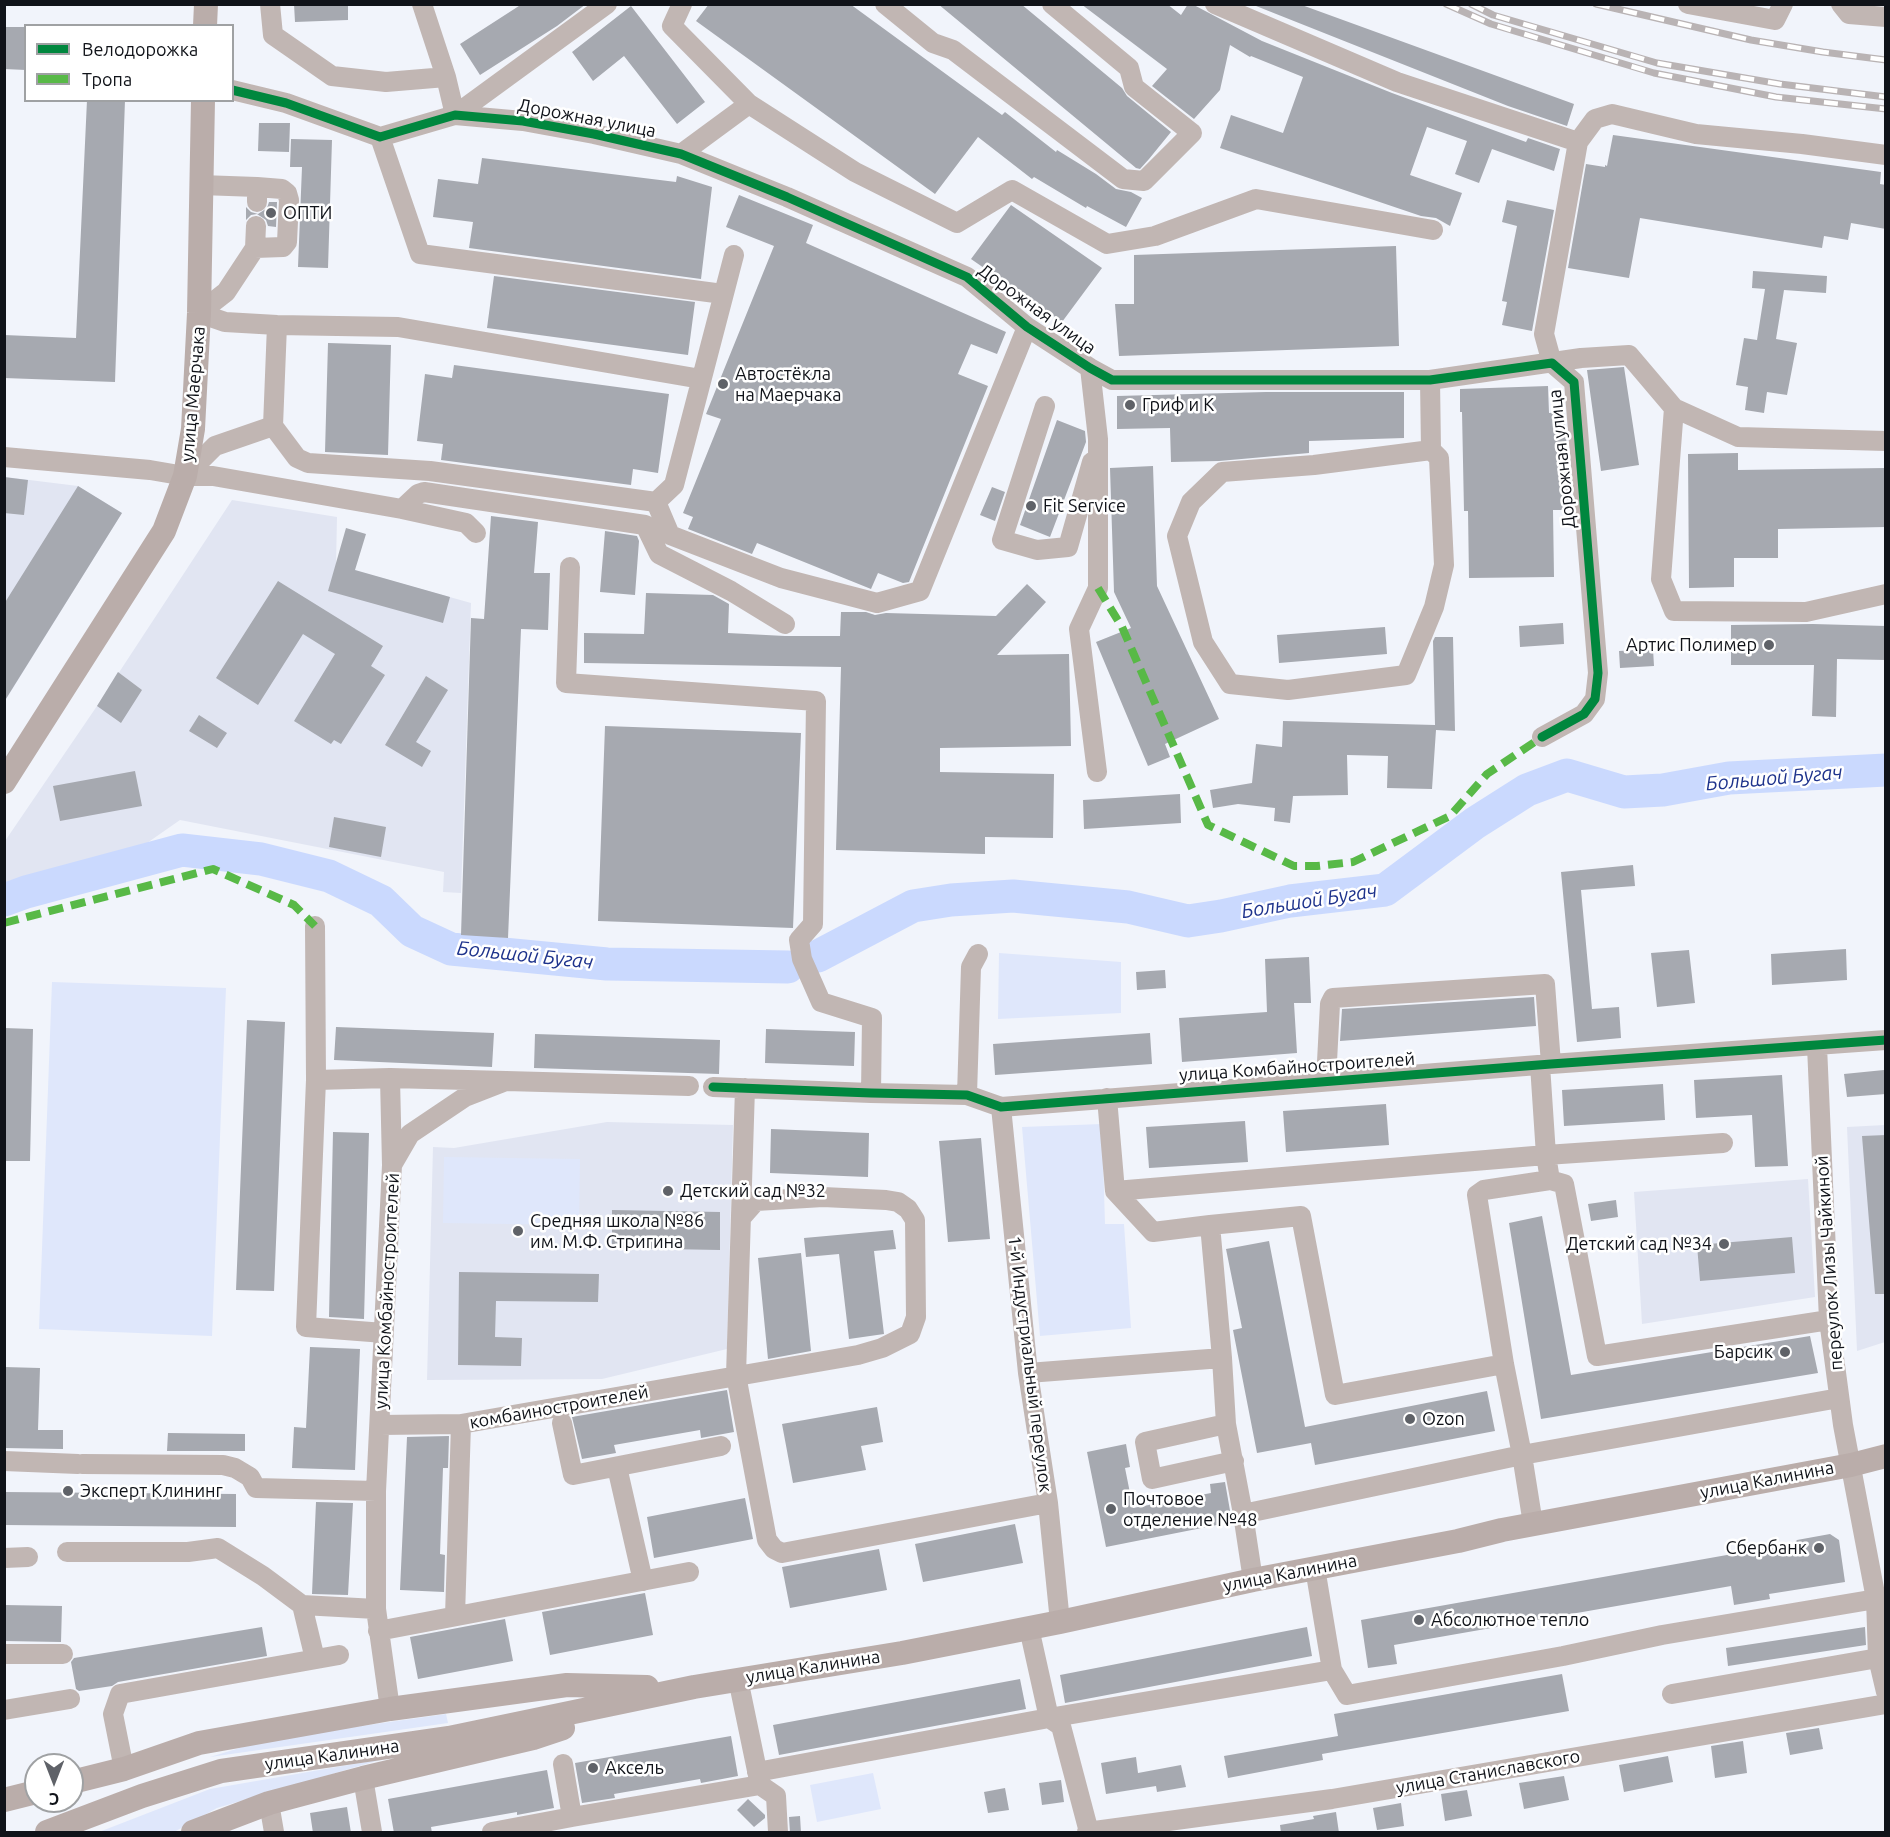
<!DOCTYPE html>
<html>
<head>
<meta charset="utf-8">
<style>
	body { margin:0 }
	#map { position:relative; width:1890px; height:1837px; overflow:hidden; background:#f1f4fb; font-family:Ubuntu,sans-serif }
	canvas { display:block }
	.frame { position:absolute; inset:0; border:6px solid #101319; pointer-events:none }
	.legend { position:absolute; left:24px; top:24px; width:210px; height:78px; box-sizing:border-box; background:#fff; border:2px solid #9fa1a3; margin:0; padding:8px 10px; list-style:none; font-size:18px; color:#101319 }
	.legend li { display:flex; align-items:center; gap:12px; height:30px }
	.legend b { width:30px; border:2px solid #9fa1a3 }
	.north { position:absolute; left:24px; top:1753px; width:60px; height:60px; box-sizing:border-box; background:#fff; border:2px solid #9fa1a3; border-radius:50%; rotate:180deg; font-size:16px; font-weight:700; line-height:24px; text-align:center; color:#101319 }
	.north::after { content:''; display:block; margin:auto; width:21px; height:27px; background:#5f6268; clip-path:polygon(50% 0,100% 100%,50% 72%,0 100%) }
</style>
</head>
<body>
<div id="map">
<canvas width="1890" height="1837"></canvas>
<div class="frame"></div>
<ul class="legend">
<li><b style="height:8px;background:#00873e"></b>Велодорожка</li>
<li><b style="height:8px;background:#58b947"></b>Тропа</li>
</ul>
<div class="north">С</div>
</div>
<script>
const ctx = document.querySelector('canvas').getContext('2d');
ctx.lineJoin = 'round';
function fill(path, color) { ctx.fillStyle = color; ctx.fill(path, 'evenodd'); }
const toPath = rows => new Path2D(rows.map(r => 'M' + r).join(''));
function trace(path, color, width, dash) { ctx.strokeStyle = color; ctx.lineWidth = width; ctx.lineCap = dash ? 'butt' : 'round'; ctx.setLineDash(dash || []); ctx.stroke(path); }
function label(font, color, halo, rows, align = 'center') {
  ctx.font = font + ' Ubuntu,sans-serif'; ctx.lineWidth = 5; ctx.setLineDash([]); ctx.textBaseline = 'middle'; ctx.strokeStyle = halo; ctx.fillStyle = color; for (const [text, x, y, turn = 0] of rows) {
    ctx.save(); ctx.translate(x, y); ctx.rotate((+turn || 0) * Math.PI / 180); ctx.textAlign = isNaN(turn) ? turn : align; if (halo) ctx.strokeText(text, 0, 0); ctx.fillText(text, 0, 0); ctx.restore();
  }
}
fill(toPath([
	[5,477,78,486,122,513,5,701],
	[232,500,337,517,336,565,471,603,461,893,443,892,444,872,180,820,127,857,5,890,5,841,97,706],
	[607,1122,733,1125,727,1349,602,1379,427,1380,433,1147,454,1148],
	[1885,1125,1885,1342,1857,1351,1847,1127],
	[1808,1179,1815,1297,1642,1324,1634,1192]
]), '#e1e5f2');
fill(toPath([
	[999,953,1121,962,1121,1013,998,1019],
	[52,982,226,988,212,1336,39,1329],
	[1102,1124,1105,1224,1124,1224,1131,1328,1040,1336,1022,1127],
	[444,1157,580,1159,579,1225,443,1223],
	[446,1714,448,1723,210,1757,269,1739],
	[383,1759,217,1808,174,1832,99,1832,210,1789],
	[873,1773,881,1809,817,1822,810,1785]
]), '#dfe7fb');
trace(toPath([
	[4,900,26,892,182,850,261,859,329,876,381,901,412,931,451,949,607,964,788,967],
	[818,956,913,906,951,900,1013,896,1128,907,1188,921,1221,916,1290,901,1385,890,1475,823,1527,790,1567,775,1624,792,1663,790,1729,778,1886,770]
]), '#cad9fe', 33);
fill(toPath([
	[294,4,348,4,348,20,295,22],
	[522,4,586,4,557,26,480,75,460,44],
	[709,4,850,4,1002,115,1005,112,1056,152,1057,150,1096,174,1116,189,1131,192,1142,198,1126,227,1087,206,1086,208,1034,177,1032,179,978,137,935,194,696,21],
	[938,4,1021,4,1122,88,1127,96,1171,132,1149,159,1140,169,1136,168],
	[1081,4,1167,4,1181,15,1188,4,1192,4,1262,41,1392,93,1526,142,1528,138,1560,149,1554,171,1492,149,1479,183,1455,174,1467,141,1427,127,1410,175,1462,193,1450,226,1436,218,1421,216,1220,148,1231,115,1283,133,1303,77,1251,56,1250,57,1230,45,1220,90,1194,119,1152,86,1167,69],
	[1251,4,1299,4,1574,104,1567,126,1508,106],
	[631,6,705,102,677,124,624,56,593,81,572,52],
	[4,27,26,27,26,70,4,69],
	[87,100,125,100,115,382,4,378,4,335,76,338],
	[259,123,290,123,289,152,258,151],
	[1613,135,1881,172,1880,184,1886,185,1886,229,1851,223,1848,240,1824,236,1822,248,1640,218,1629,278,1568,268,1586,164,1605,167,1605,165,1607,166],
	[291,139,332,140,328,268,298,267,302,167,290,167],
	[482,158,676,182,677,176,712,187,701,279,469,248,473,222,433,217,438,179,478,184],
	[739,195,813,225,806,243,1006,332,997,354,971,344,958,374,988,386,909,582,903,583,878,573,871,589,757,543,752,554,688,529,693,517,683,513,721,419,706,414,774,246,726,227],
	[1507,200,1554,210,1532,331,1502,325,1507,302,1502,301,1517,226,1502,222],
	[269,202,277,202,276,227,268,226,266,220,257,214,251,215,246,220,246,207,251,212,258,214,267,208],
	[1011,205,1102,268,1062,322,971,259],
	[1396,246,1399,346,1119,356,1115,304,1134,304,1134,255],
	[1753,271,1827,276,1826,293,1784,290,1776,339,1797,343,1787,395,1767,392,1764,413,1745,410,1748,387,1736,385,1744,338,1757,340,1765,289,1752,288],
	[494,276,695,302,688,355,487,328],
	[328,343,391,345,388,455,325,452],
	[454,365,669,394,658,473,633,469,631,485,441,460,443,444,417,441,425,374,452,378],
	[1624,367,1639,465,1601,471,1587,370],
	[1548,386,1549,413,1564,412,1572,510,1553,510,1554,577,1469,578,1468,511,1464,511,1462,412,1460,412,1460,389],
	[1266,392,1404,392,1404,438,1309,441,1309,453,1219,461,1171,462,1170,428,1117,429,1117,396],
	[1057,420,1085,431,1086,442,1050,537,1020,525],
	[1738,453,1738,470,1886,468,1886,527,1778,529,1778,558,1734,558,1734,587,1689,588,1688,454],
	[1153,466,1157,586,1219,719,1165,744,1170,757,1148,766,1096,642,1131,628,1114,592,1110,468],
	[4,477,28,480,24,515,4,513],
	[78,486,122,513,4,702,4,604],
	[992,487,1005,492,995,521,980,515],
	[491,516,538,522,534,573,550,573,548,630,521,629,508,938,461,935,471,618,484,619],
	[346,528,366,534,355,570,450,597,443,623,328,591],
	[605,531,637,536,639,541,635,595,600,592],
	[278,581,383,646,371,666,385,675,341,744,334,740,331,744,294,721,335,654,303,634,258,705,216,678],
	[1027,584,1046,602,997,655,1069,654,1071,746,940,748,940,772,1054,774,1053,838,985,837,985,854,836,850,841,667,584,663,584,633,644,634,646,593,713,595,729,604,728,633,785,636,840,636,841,612,866,612,875,615,886,613,996,616],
	[1563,623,1564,644,1520,647,1519,626],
	[1813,624,1886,626,1886,660,1837,659,1836,717,1812,716,1814,665,1731,665,1731,625],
	[1385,627,1387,654,1279,663,1277,635],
	[1435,637,1453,637,1455,731,1436,730,1432,789,1387,788,1388,756,1347,755,1348,795,1293,796,1290,823,1274,821,1275,808,1238,804,1213,808,1210,790,1252,783,1256,744,1282,747,1283,721,1435,725,1433,641],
	[1653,649,1654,666,1620,668,1619,651],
	[118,672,142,690,121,723,97,706],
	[426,676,448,690,416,742,431,751,422,767,385,745],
	[199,715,227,733,217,748,189,731],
	[605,726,801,733,793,928,598,921],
	[135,771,142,806,60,821,53,786],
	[1180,794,1181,823,1084,829,1083,800],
	[334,817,386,827,381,857,329,847],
	[1633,865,1635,886,1581,890,1592,1009,1619,1007,1621,1038,1577,1042,1561,872],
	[1846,949,1847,980,1772,985,1771,954],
	[1689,950,1695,1003,1657,1007,1651,953],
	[1309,957,1311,1003,1294,1003,1297,1053,1182,1062,1179,1018,1267,1012,1265,959],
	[1165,970,1166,988,1137,990,1136,972],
	[1534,997,1536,1026,1340,1041,1342,1009],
	[247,1020,285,1022,274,1291,236,1290],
	[336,1027,494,1033,492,1067,334,1060],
	[4,1028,33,1029,30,1161,4,1161],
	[766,1029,855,1032,854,1066,765,1063],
	[1150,1033,1152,1064,995,1075,993,1044],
	[535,1034,720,1040,719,1074,534,1068],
	[1884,1070,1886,1094,1847,1097,1844,1074],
	[1782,1075,1788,1166,1755,1167,1752,1115,1696,1118,1694,1080],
	[1663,1084,1665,1120,1564,1126,1562,1090],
	[1386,1104,1389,1145,1286,1152,1283,1111],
	[1245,1121,1248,1162,1149,1168,1146,1127],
	[771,1129,869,1133,868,1177,770,1173],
	[333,1132,369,1133,364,1319,329,1317],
	[1886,1135,1886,1294,1875,1294,1862,1136],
	[981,1138,990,1239,948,1242,939,1141],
	[1616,1200,1618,1217,1591,1221,1588,1204],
	[612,1210,720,1212,720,1250,612,1248],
	[1542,1216,1571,1375,1810,1336,1818,1373,1541,1419,1509,1223],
	[893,1230,896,1249,874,1251,884,1334,849,1339,839,1254,806,1257,804,1238],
	[1792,1237,1795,1273,1700,1281,1697,1245],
	[1269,1241,1305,1427,1487,1391,1495,1431,1315,1465,1311,1443,1257,1453,1233,1330,1242,1328,1226,1249],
	[801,1253,811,1351,768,1359,758,1258],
	[459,1272,599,1274,598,1302,496,1301,495,1337,522,1338,521,1366,458,1365],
	[310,1347,360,1349,355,1470,292,1468,294,1427,306,1428],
	[4,1367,40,1368,38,1430,63,1430,63,1449,4,1448],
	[727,1390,734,1432,701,1438,700,1430,614,1445,616,1453,582,1459,572,1417],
	[877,1407,883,1442,861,1446,866,1470,793,1483,782,1424],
	[168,1433,245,1434,245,1451,167,1451],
	[449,1436,448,1468,443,1468,440,1554,445,1555,444,1592,400,1590,407,1437],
	[1126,1444,1130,1467,1125,1468,1133,1508,1211,1493,1210,1484,1225,1482,1232,1522,1106,1547,1087,1452],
	[4,1492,236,1494,236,1527,4,1525],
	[745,1498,753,1539,654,1558,647,1517],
	[316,1502,353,1503,348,1595,312,1594],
	[1015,1524,1023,1563,923,1582,915,1544],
	[1830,1534,1839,1540,1845,1582,1769,1594,1770,1599,1734,1605,1731,1586,1394,1645,1397,1664,1368,1668,1361,1620,1755,1550,1793,1545,1797,1540],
	[879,1549,887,1590,790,1608,782,1567],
	[645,1593,653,1635,550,1655,542,1612],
	[4,1605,62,1606,61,1642,4,1641],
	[505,1619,513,1661,418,1679,410,1637],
	[262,1627,267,1656,118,1682,112,1686,79,1691,76,1689,71,1662,74,1658],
	[1307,1627,1312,1656,1065,1703,1060,1675],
	[1865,1627,1866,1645,1728,1666,1726,1648],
	[1562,1674,1569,1711,1322,1754,1323,1760,1228,1778,1224,1756,1338,1736,1334,1714],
	[1020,1679,1026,1709,779,1755,773,1725],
	[1819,1728,1823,1749,1790,1755,1786,1733],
	[731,1736,738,1776,701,1783,700,1779,614,1794,615,1798,582,1803,575,1763],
	[1743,1741,1747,1773,1715,1778,1711,1746],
	[1668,1756,1673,1782,1624,1792,1619,1765],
	[1136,1757,1138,1773,1181,1765,1186,1787,1157,1792,1156,1786,1106,1794,1101,1763],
	[547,1770,554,1808,517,1815,517,1812,431,1827,432,1833,394,1833,388,1799],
	[1564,1776,1569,1800,1524,1809,1519,1783],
	[1061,1780,1064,1802,1042,1805,1039,1783],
	[1005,1788,1009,1810,988,1813,984,1792],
	[1467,1790,1472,1816,1445,1821,1441,1794],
	[748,1799,765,1815,765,1818,754,1827,737,1810],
	[1401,1803,1404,1826,1377,1830,1373,1808],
	[347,1807,351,1833,313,1833,310,1813],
	[1336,1812,1339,1833,1281,1833,1280,1825,1314,1819,1313,1816],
	[800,1816,801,1833,790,1833,789,1817]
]), '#a6a9b0');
trace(toPath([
	[270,4,273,35,332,76,386,82,446,77],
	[422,4,446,77,455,115,607,4],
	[682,4,672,26,749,104,855,172,957,223,1012,190,1107,244,1155,236,1256,199,1433,230],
	[885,4,933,43,953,50,1123,179,1144,181,1192,133,1134,87,1129,68,1052,4],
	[1215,4,1397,82,1578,142],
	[1688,4,1775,20,1783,4],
	[1841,4,1849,14,1886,17],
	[232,90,286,103,380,137,455,115,523,121,594,134,681,154,787,197,967,277,1027,327,1090,368,1112,380,1430,380,1581,358,1629,355,1674,408,1738,437,1886,441],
	[380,137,420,254,723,294],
	[681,154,749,104],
	[201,185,257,187,257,202],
	[255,248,283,247,287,242,289,200,287,193,282,189,257,187],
	[199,313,225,322,277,325,398,327,701,379],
	[199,313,226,292,255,248,256,226],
	[1090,368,1098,439,1098,588,1079,629,1097,772],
	[1430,380,1431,450,1314,465,1222,472,1191,502,1177,536,1203,642,1230,684,1288,690,1406,675,1434,607,1444,565,1439,458,1431,450],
	[1045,406,1002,540,1037,550,1068,547,1092,462],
	[1674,408,1661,579,1674,611,1806,612,1886,594],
	[273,426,297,458,308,463,430,471,656,502,674,485,734,255],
	[4,457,150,470,185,476,213,476,402,509,466,523,476,533],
	[185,476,215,446,273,426,277,325],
	[656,502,670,535,781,578,877,603,920,591,1027,327],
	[402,509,418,494,424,492,645,525,659,554,731,591,785,624],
	[570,567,566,683,816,701,813,924,799,940,802,959,821,1002,872,1018,871,1093],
	[1542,737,1584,714,1595,699,1598,673,1574,382,1552,363,1544,334,1578,142,1595,119,1612,114,1696,134,1802,144,1886,155],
	[315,926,316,1080],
	[1817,1046,1829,1320,1843,1425,1876,1599,1878,1658,1886,1692],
	[390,1078,392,1165,376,1491,376,1609,390,1709],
	[1326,1081,1330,1004,1333,998,1545,984,1551,1064],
	[713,1087,871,1093,967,1095,1001,1107,1551,1064,1886,1040],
	[745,1088,736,1375,767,1540,774,1549,782,1553,1048,1503],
	[967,1095,971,967,978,954],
	[1107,1098,1115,1191,1546,1155,1723,1143],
	[1001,1107,1028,1373,1048,1503,1060,1622],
	[392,1165,410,1134,465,1097,506,1081,689,1086],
	[1550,1180,1564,1184,1597,1356,1829,1320],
	[1115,1191,1153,1232,1210,1225],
	[384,1333,306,1327,316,1080,390,1078,506,1081],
	[1028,1373,1222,1358],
	[562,1423,573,1475,721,1446],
	[1226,1424,1145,1442,1152,1479,1234,1461],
	[380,1425,461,1424,858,1355,882,1348,910,1334,916,1317,915,1220,908,1209,898,1202,886,1200,823,1197,756,1201,741,1218],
	[4,1461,78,1464],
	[82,1464,223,1465,235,1468,250,1477,256,1488,376,1491],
	[617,1467,643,1581],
	[1243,1514,1522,1455,1839,1398],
	[1533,1524,1522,1455,1504,1364,1477,1195,1484,1190,1550,1180,1546,1155,1540,1065],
	[67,1552,188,1552,218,1548,263,1576,302,1605,376,1609],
	[4,1558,28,1557],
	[1315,1568,1332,1670],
	[1253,1580,1243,1514,1226,1424,1222,1358,1210,1225,1301,1216,1335,1395,1504,1364],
	[302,1605,315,1659],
	[455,1616,461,1424],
	[1029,1628,1049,1718,1061,1726,1089,1832],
	[378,1631,689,1572],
	[4,1654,63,1654],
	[738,1679,760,1785,776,1796,778,1832],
	[1672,1694,1878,1658],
	[4,1710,70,1699],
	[124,1769,113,1714,120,1694,339,1655],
	[757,1772,1049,1718,1332,1670,1347,1695,1563,1656,1662,1635,1876,1599,1886,1600],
	[363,1778,372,1832],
	[269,1803,274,1832],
	[572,1817,760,1785],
	[492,1832,572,1817,563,1764],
	[1087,1832,1332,1799,1886,1704]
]), '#c1b6b3', 20);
trace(toPath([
	[205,26,206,4],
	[4,782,164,531,185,476,193,429,199,313,203,100],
	[72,1782,124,1769,199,1743,390,1709,567,1685,647,1687],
	[4,1800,36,1792],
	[47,1832,142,1796,221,1771,449,1738,694,1687,902,1653,1060,1622,1253,1580,1458,1541,1502,1530,1851,1465,1886,1456],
	[193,1832,269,1803,363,1778,533,1738,563,1728]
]), '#baadaa', 24);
const rail = toPath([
	[1446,4,1491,24,1654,73,1776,97,1886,109],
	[1471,4,1493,15,1657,63,1780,84,1886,97],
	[1596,4,1751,40,1823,52,1886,60]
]);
trace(rail, '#b9b3b4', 7);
trace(rail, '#fff', 4.5, [14]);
trace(toPath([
	[1098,588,1122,627,1208,825,1294,866,1317,866,1353,862,1450,816,1487,774,1542,737],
	[4,923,213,869,294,905,315,926]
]), '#58b947', 8, [15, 8]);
trace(toPath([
	[232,90,286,103,380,137,455,115,523,121,594,134,681,154,787,197,967,277,1027,327,1090,368,1112,380,1430,380,1552,363,1574,382,1598,673,1595,699,1584,714,1542,737],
	[713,1087,871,1093,967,1095,1001,1107,1551,1064,1886,1040]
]), '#00873e', 9);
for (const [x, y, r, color] of [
	[271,213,6,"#5f6268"],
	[723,384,6,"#5f6268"],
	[1130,405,6,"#5f6268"],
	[1031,506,6,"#5f6268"],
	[1769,645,6,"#5f6268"],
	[668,1191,6,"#5f6268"],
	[518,1231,6,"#5f6268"],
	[1724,1244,6,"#5f6268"],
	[1785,1352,6,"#5f6268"],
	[1410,1419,6,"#5f6268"],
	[68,1491,6,"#5f6268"],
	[1111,1509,6,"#5f6268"],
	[1819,1548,6,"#5f6268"],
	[1419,1620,6,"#5f6268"],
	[593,1768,6,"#5f6268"]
]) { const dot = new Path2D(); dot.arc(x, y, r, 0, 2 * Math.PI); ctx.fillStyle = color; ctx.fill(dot); trace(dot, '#fff', 2); }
label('18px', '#101319', '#fff', [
	["Дорожная улица",587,118,11],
	["Дорожная улица",1037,309,36],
	["улица Маерчака",193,394,-85],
	["Дорожная улица",1562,459,-96],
	["улица Комбайностроителей",1297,1067,-4],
	["переулок Лизы Чайкиной",1829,1263,-94],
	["улица Комбайностроителей",387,1291,-87],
	["1-й Индустриальный переулок",1030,1364,83],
	["комбаиностроителей",559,1407,-10],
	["улица Калинина",1767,1480,-11],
	["улица Калинина",1290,1573,-11],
	["улица Калинина",813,1667,-9],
	["улица Калинина",332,1755,-8],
	["улица Станиславского",1488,1772,-10]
]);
label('18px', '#101319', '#fff', [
	["ОПТИ",283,213],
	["Автостёкла",735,374],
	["на Маерчака",735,395],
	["Гриф и К",1142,405],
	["Fit Service",1043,506],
	["Артис Полимер",1757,645,"right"],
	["Детский сад №32",680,1191],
	["Средняя школа №86",530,1221],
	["им. М.Ф. Стригина",530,1242],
	["Детский сад №34",1712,1244,"right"],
	["Барсик",1773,1352,"right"],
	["Ozon",1422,1419],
	["Эксперт Клининг",80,1491],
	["Почтовое",1123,1499],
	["отделение №48",1123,1520],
	["Сбербанк",1807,1548,"right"],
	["Абсолютное тепло",1431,1620],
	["Аксель",605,1768]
], 'left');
label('italic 20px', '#1e338c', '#fff', [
	["Большой Бугач",1774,778,-5],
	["Большой Бугач",1309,901,-9],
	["Большой Бугач",525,955,6]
]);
</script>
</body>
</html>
